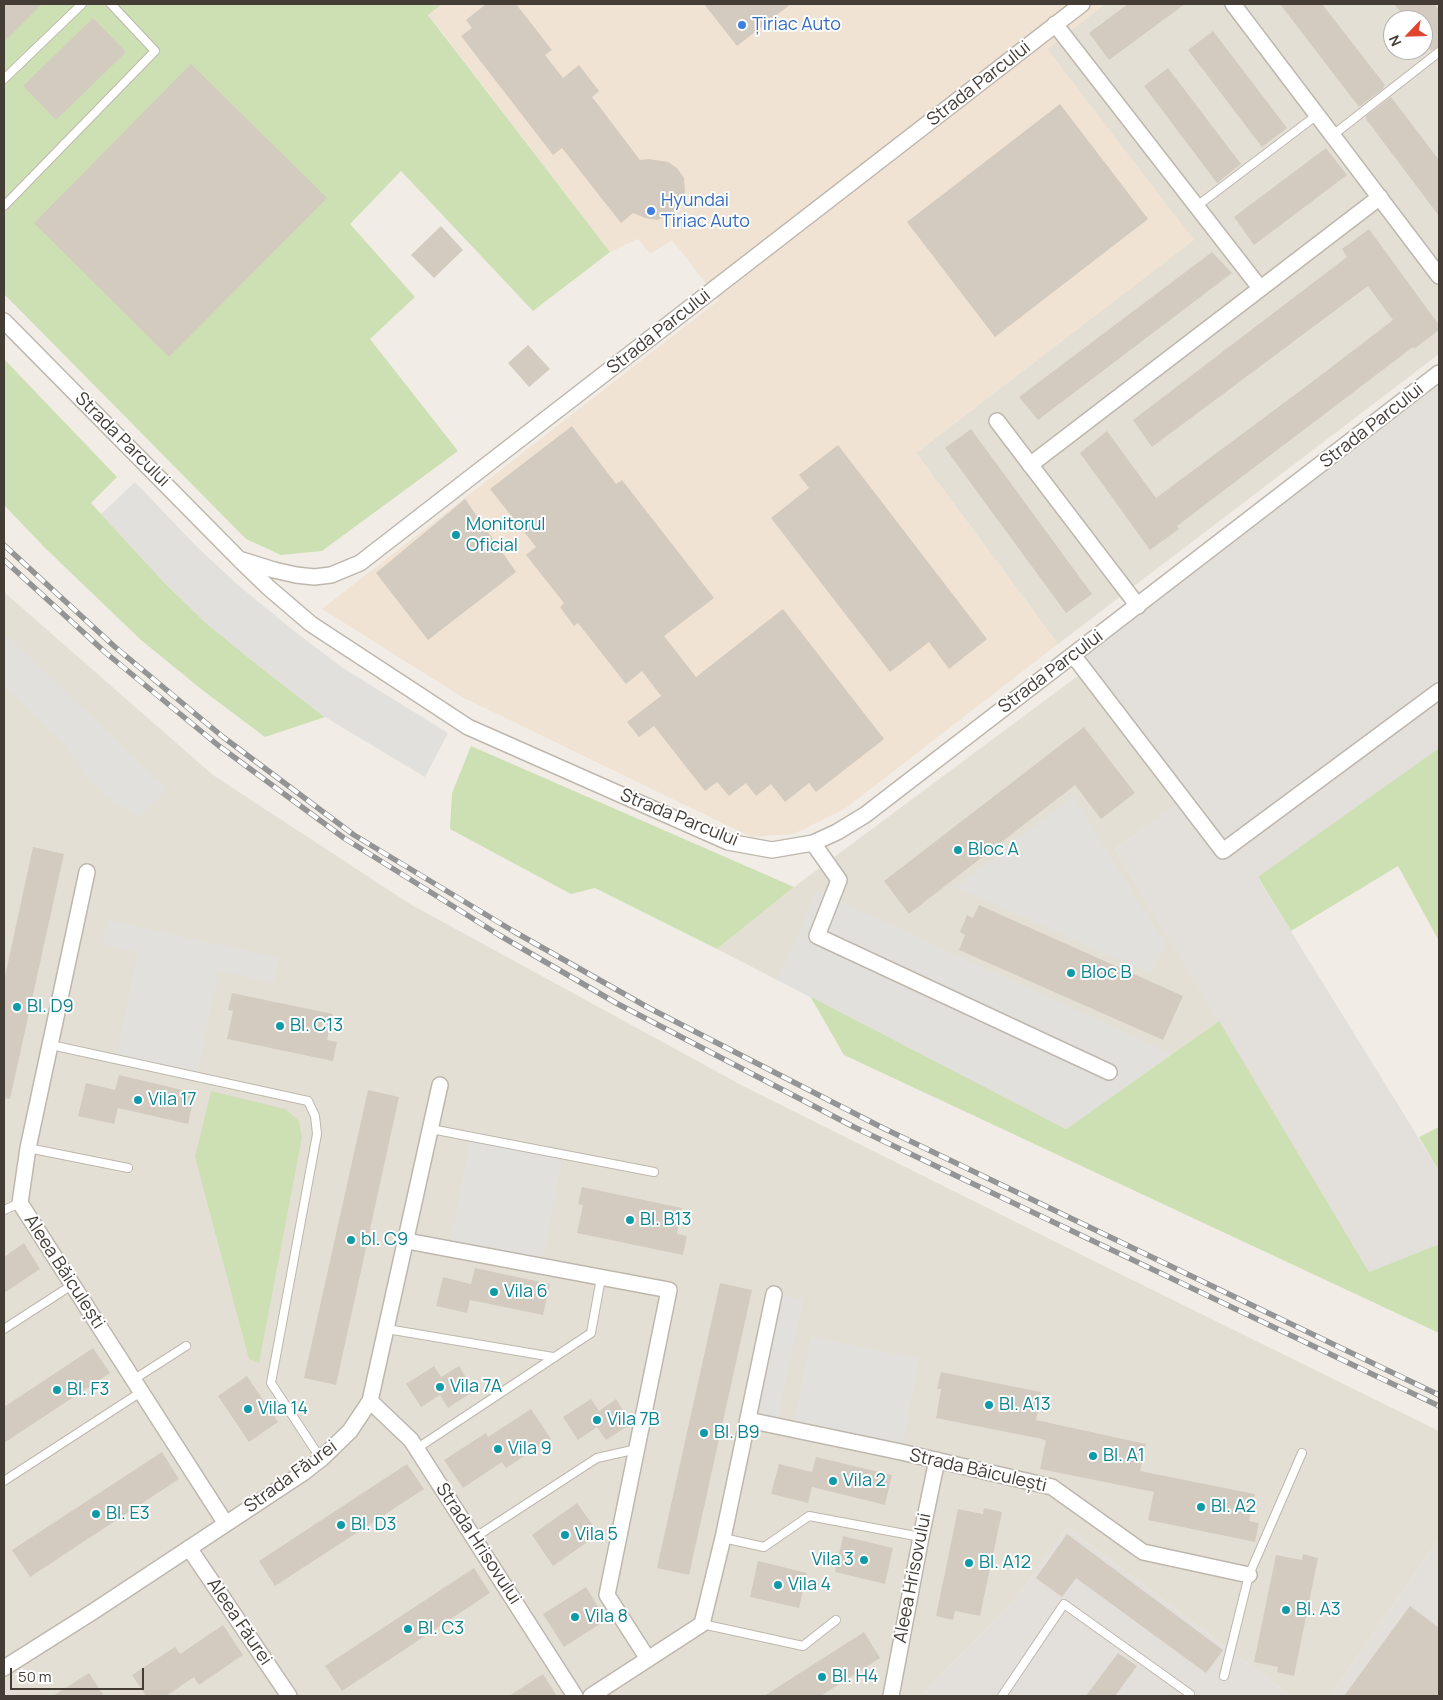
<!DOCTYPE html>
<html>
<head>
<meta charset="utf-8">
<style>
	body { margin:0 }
	#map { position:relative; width:1443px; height:1700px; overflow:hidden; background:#f1ede6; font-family:Manrope,sans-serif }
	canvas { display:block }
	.frame { position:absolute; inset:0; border:5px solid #433d36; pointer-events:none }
	.north { position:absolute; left:1383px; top:10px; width:50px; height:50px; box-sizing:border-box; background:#fff; border:1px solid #b4b1af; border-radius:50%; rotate:246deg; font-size:14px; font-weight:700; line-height:20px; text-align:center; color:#433d36 }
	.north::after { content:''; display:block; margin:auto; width:18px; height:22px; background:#e0442d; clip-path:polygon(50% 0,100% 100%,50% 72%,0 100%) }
	.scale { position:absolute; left:10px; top:1668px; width:134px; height:22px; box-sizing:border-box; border:2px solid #433d36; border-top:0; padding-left:6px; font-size:15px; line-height:18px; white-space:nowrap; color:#433d36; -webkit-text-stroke:4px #fff; paint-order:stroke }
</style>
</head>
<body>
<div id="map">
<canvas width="1443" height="1700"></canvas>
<div class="frame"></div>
<div class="north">N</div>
<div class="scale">50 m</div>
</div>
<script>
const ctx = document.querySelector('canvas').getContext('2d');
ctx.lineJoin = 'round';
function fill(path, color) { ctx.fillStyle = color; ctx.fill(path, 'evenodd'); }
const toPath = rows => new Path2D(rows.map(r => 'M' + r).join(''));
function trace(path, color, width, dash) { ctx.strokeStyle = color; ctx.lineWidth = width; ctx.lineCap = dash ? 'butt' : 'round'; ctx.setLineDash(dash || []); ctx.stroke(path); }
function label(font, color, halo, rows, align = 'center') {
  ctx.font = font + ' Manrope,sans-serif'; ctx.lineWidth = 4; ctx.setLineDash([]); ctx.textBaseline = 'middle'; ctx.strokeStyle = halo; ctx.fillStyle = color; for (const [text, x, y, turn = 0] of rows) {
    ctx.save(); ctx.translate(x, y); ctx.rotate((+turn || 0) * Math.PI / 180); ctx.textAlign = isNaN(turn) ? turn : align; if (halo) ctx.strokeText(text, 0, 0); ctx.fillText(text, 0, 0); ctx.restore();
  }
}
fill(toPath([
	[1105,4,1439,4,1439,354,1058,644,916,453,1193,240,1047,49],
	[1393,20,1423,20,1423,50,1393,50],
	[4,592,213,775,410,904,745,1087,1104,1266,1439,1431,1439,1539,1330,1696,1291,1696,1067,1528,1017,1597,921,1696,4,1696],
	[1079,675,1179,803,1115,849,1219,1021,1066,1129,717,949,794,887]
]), '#e4dfd5');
fill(toPath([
	[442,4,1105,4,1047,49,1194,240,916,453,1058,644,846,808,794,834,751,837,462,697,322,609,719,300,672,240,650,254,638,239,610,252,428,14]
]), '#f0e3d3');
fill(toPath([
	[1439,373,1439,748,1258,878,1439,1171,1439,1244,1369,1272,1115,849,1184,799,1073,655],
	[1067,1528,1291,1696,921,1696,1017,1597],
	[1439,1539,1439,1696,1330,1696]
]), '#e3dfdb');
fill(toPath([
	[4,4,442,4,428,15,610,252,533,311,401,171,350,224,415,297,370,339,458,451,322,551,281,555,246,539,4,294],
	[4,359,117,477,91,503,165,583,206,623,264,670,325,717,265,737,201,689,141,640,44,547,4,505],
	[471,746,794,887,717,949,595,888,571,894,450,829,452,793],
	[1439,748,1439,941,1398,866,1291,931,1258,877],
	[810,996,1066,1129,1219,1021,1369,1272,1439,1244,1439,1333,844,1055],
	[211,1091,285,1109,299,1121,302,1137,259,1363,249,1359,195,1157],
	[1439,1127,1439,1171,1419,1137]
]), '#cde0b3');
fill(toPath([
	[135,482,197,547,238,585,294,631,343,668,448,733,425,777,325,717,264,670,206,623,165,583,101,514],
	[4,633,167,789,139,817,108,798,89,779,63,742,4,686],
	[1073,797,1165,944,1150,973,956,887],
	[817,891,1172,1054,1066,1129,778,980],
	[108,920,279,958,274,982,219,971,196,1076,116,1059,138,952,102,944],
	[471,1137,563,1155,541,1266,449,1249],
	[774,1294,803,1299,776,1426,748,1420],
	[811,1337,919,1359,901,1452,793,1429]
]), '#e2e0dd');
fill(toPath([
	[4,4,42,4,4,42],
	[486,4,516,4,552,50,545,55,563,78,579,65,599,91,592,97,640,160,649,159,668,162,677,168,684,178,685,191,681,204,674,213,657,220,645,218,633,213,621,223,562,148,553,155,461,36,472,28,466,20],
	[704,4,791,4,737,46],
	[1128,4,1185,4,1109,60,1089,33],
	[1280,4,1322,4,1385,85,1383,87,1384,88,1359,107],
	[1394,4,1434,4,1439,10,1439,46,1431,51,1423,41,1423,20,1407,20],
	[93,18,126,52,56,120,23,86],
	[1213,31,1287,128,1262,147,1188,50],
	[191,64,327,198,169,357,34,223],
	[1168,68,1241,164,1217,183,1144,86],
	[1391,97,1439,160,1439,216,1366,119,1366,116],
	[1060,104,1148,219,995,337,907,222],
	[1326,148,1347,175,1254,245,1234,217],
	[441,226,463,250,434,278,411,255],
	[1369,229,1439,325,1439,330,1414,349,1413,347,1177,526,1179,529,1150,550,1080,453,1107,431,1156,498,1308,385,1393,320,1368,286,1152,447,1133,420,1347,257,1342,249],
	[1212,252,1232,273,1038,420,1019,397],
	[528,345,550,369,529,387,508,363],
	[572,426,616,484,622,480,714,598,664,636,696,677,783,609,884,739,816,792,809,783,785,802,771,784,756,796,746,783,729,796,717,782,705,791,654,726,639,737,627,722,661,696,642,671,626,684,578,623,574,626,560,607,564,603,526,555,536,547,490,489],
	[971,429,1092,594,1066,613,945,448],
	[838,445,987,639,949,669,929,642,890,672,771,518,809,488,799,475],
	[465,499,516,572,428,640,376,573],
	[1084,727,1135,793,1101,819,1075,785,909,914,884,881],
	[33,847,64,854,10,1099,4,1098,4,981],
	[979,905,1183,996,1163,1040,959,950,965,935,960,932,967,915,973,918],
	[232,993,333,1014,327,1040,337,1042,333,1061,227,1039,233,1011,228,1010],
	[119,1075,195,1093,188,1124,118,1108,114,1124,78,1116,86,1083,115,1090],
	[368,1090,399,1097,336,1385,304,1378],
	[582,1187,682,1208,677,1234,687,1236,683,1255,577,1233,583,1205,578,1204],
	[24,1243,40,1269,4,1293,4,1257],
	[475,1268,550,1284,543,1315,470,1300,467,1313,436,1306,443,1277,471,1284],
	[720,1283,752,1290,689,1575,657,1568],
	[93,1348,110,1373,4,1443,4,1407],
	[434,1366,441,1377,459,1366,474,1391,448,1408,440,1395,421,1407,406,1384],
	[941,1372,1041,1392,1036,1420,1146,1444,1140,1471,1255,1494,1249,1521,1259,1523,1255,1542,1148,1520,1154,1492,1040,1469,1046,1441,1042,1439,936,1418,941,1389,937,1389],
	[247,1376,278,1422,249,1442,218,1396],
	[591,1399,599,1411,616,1399,631,1424,606,1440,597,1427,578,1440,563,1417],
	[531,1409,551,1439,506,1468,502,1462,463,1488,444,1460,486,1433,488,1437],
	[162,1452,179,1479,30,1577,12,1550],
	[816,1457,892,1475,885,1505,812,1487,808,1503,771,1494,779,1464,812,1472],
	[407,1464,424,1489,275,1586,259,1561],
	[577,1503,599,1534,553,1566,532,1535],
	[984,1508,1002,1512,980,1616,955,1611,953,1620,936,1616,958,1509,983,1514],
	[1067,1534,1223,1650,1206,1673,1076,1578,1062,1597,1036,1578],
	[843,1536,893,1548,885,1584,835,1572],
	[1303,1554,1318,1558,1294,1676,1277,1672,1278,1667,1254,1662,1276,1555,1302,1560],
	[758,1561,807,1573,799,1608,750,1597],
	[474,1568,490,1593,342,1691,325,1666],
	[586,1587,606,1620,564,1647,543,1614],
	[1410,1606,1439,1628,1439,1696,1344,1696],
	[223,1625,243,1655,199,1685,194,1677,166,1696,146,1696,132,1675,175,1647,180,1654],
	[864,1632,880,1658,821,1696,764,1696],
	[1118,1653,1137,1666,1115,1696,1086,1696],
	[89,1673,104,1696,53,1696],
	[543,1674,557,1696,509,1696]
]), '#d4cbc0');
const lane = toPath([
	[4,79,82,4],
	[1333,135,1439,52],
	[4,206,155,51,111,4],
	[1197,206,1317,115],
	[51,1045,308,1101,315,1116,317,1134,271,1383,321,1459],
	[431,1129,654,1172],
	[28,1148,128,1168],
	[4,1210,20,1203],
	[4,1329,72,1285],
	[387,1329,553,1357],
	[133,1380,186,1346],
	[416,1449,591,1333,601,1278],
	[4,1481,141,1392],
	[474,1538,597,1458,637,1449],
	[723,1538,764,1547,809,1516,921,1537],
	[702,1624,803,1646,836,1620],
	[1224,1676,1249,1575,1302,1453],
	[1002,1696,1064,1604,1190,1694]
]);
const street = toPath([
	[1233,4,1439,276],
	[1055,24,1260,288],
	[4,321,240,560,269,588,311,624,468,727,728,842,772,850,813,843,837,832,865,815,1439,373],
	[997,421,1138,606],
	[1030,465,1380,197],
	[242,560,274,570,296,575,314,577,331,575,360,563,1082,4],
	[1073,655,1223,851,1439,691],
	[813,843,839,880,817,936,1109,1072],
	[87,872,28,1148,20,1203,226,1524],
	[407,1241,669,1290,607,1595,648,1659],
	[370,1401,411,1440,575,1696],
	[748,1420,901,1452,1052,1487,1143,1552,1249,1575],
	[189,1548,289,1696],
	[4,1668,94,1611,303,1473,321,1459,350,1431,370,1401,440,1085],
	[591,1696,702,1624,723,1538,774,1294],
	[891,1696,921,1537,937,1460]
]);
trace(lane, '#beb7ad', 10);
trace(street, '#beb7ad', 18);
trace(lane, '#fff', 8);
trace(street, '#fff', 15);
const rail = toPath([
	[4,545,115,647,223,737,354,835,513,931,649,1008,883,1128,1439,1395],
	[4,560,106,653,219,746,344,838,499,935,616,1003,854,1127,1439,1406]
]);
trace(rail, '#949494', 5.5);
trace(rail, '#fff', 4, [11]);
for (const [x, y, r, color] of [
	[742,25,5,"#3f7fe0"],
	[651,211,5,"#3f7fe0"],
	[456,535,5,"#0f9aa8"],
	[958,850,5,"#0f9aa8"],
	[1071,973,5,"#0f9aa8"],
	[17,1007,5,"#0f9aa8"],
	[280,1026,5,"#0f9aa8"],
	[138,1100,5,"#0f9aa8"],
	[630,1220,5,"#0f9aa8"],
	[351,1240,5,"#0f9aa8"],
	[494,1292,5,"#0f9aa8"],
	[440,1387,5,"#0f9aa8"],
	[57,1390,5,"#0f9aa8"],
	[989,1405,5,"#0f9aa8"],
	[248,1409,5,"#0f9aa8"],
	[597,1420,5,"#0f9aa8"],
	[704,1433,5,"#0f9aa8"],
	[498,1449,5,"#0f9aa8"],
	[1093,1456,5,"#0f9aa8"],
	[833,1481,5,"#0f9aa8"],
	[1201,1507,5,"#0f9aa8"],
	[96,1514,5,"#0f9aa8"],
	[341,1525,5,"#0f9aa8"],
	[565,1535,5,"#0f9aa8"],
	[864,1560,5,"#0f9aa8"],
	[969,1563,5,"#0f9aa8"],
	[778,1585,5,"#0f9aa8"],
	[1286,1610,5,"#0f9aa8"],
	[575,1617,5,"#0f9aa8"],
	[408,1629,5,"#0f9aa8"],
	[822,1677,5,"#0f9aa8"]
]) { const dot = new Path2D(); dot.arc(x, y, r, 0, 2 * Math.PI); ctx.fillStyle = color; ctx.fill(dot); trace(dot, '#fff', 2); }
label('18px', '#366cbe', '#fff', [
	["Țiriac Auto",752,25],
	["Hyundai",661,201],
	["Tiriac Auto",661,222]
], 'left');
label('18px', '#433d36', '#fff', [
	["Strada Parcului",979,84,-38],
	["Strada Parcului",659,332,-38],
	["Strada Parcului",1372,426,-38],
	["Strada Parcului",122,440,45],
	["Strada Parcului",1051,672,-37],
	["Strada Parcului",679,818,22],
	["Aleea Băiculești",64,1272,57],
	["Strada Băiculești",978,1471,13],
	["Strada Făurei",291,1477,-36],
	["Strada Hrisovului",478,1544,57],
	["Aleea Hrisovului",913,1578,-79],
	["Aleea Făurei",239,1622,56]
]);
label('18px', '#0d838f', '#fff', [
	["Monitorul",466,525],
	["Oficial",466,546],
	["Bloc A",968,850],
	["Bloc B",1081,973],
	["Bl. D9",27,1007],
	["Bl. C13",290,1026],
	["Vila 17",148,1100],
	["Bl. B13",640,1220],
	["bl. C9",361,1240],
	["Vila 6",504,1292],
	["Vila 7A",450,1387],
	["Bl. F3",67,1390],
	["Bl. A13",999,1405],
	["Vila 14",258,1409],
	["Vila 7B",607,1420],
	["Bl. B9",714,1433],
	["Vila 9",508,1449],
	["Bl. A1",1103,1456],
	["Vila 2",843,1481],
	["Bl. A2",1211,1507],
	["Bl. E3",106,1514],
	["Bl. D3",351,1525],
	["Vila 5",575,1535],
	["Vila 3",854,1560,"right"],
	["Bl. A12",979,1563],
	["Vila 4",788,1585],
	["Bl. A3",1296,1610],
	["Vila 8",585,1617],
	["Bl. C3",418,1629],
	["Bl. H4",832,1677]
], 'left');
</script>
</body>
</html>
